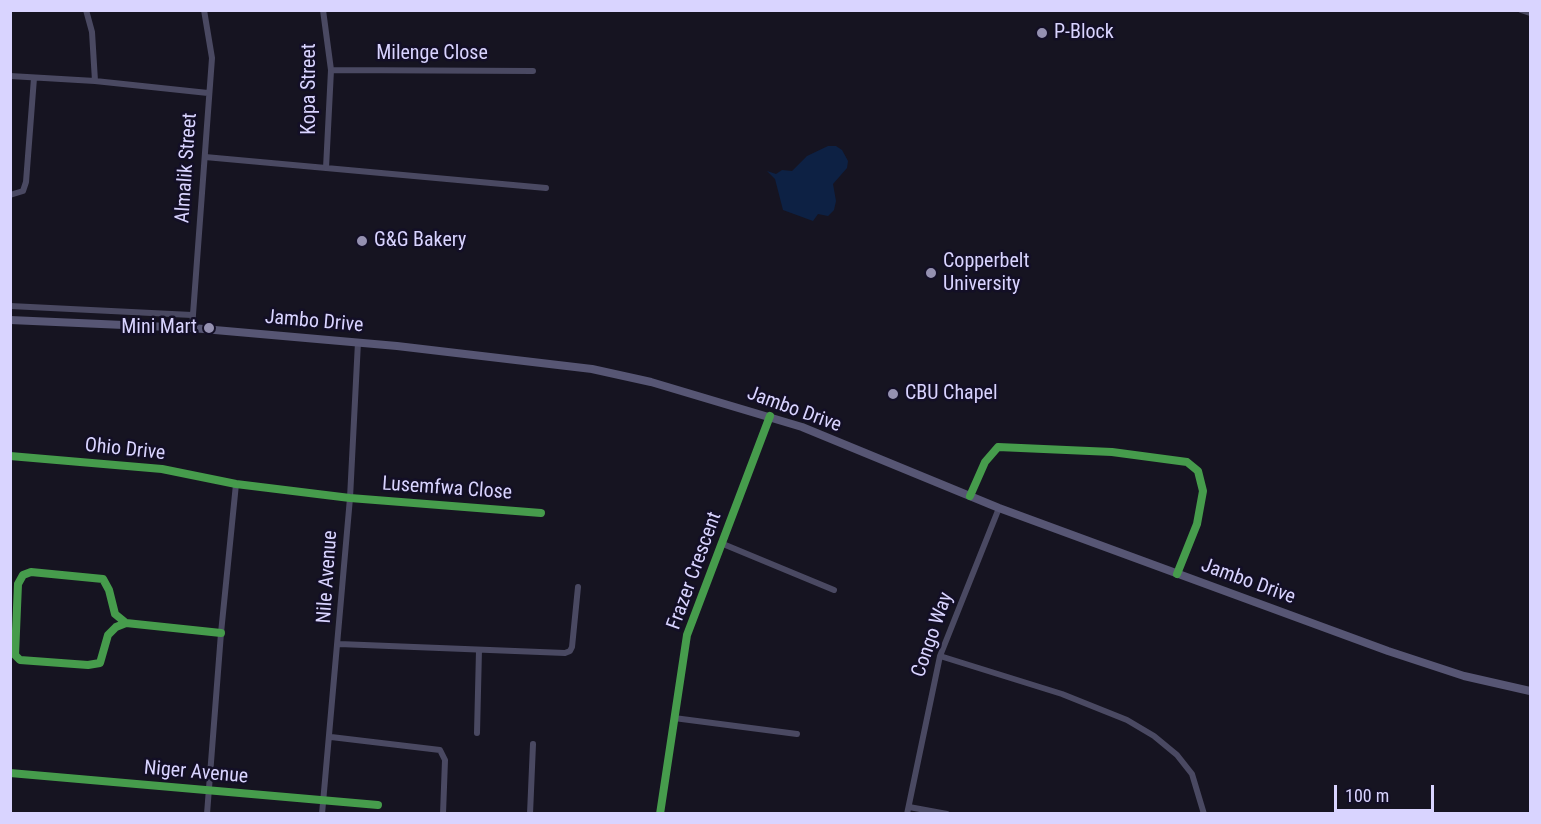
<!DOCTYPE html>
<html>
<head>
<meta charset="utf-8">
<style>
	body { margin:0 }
	#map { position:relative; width:1541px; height:824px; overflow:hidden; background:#161421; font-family:"Roboto Condensed",sans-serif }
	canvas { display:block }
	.frame { position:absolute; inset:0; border:12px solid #d9d4ff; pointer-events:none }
	.scale { position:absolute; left:1334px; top:785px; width:100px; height:27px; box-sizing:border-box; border:3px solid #d9d4ff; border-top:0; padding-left:8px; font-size:18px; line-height:21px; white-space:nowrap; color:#d9d4ff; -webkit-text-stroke:4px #130f26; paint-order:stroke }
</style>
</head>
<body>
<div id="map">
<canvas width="1541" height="824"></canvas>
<div class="frame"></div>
<div class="scale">100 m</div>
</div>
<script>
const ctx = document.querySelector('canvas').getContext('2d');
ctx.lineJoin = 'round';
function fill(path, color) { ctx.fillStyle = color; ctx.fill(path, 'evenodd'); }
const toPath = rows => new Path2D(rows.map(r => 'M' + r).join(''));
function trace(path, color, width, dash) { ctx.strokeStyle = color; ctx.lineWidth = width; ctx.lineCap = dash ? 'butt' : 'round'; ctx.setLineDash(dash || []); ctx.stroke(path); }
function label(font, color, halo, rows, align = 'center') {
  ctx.font = font + ' "Roboto Condensed",sans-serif'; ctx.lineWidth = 5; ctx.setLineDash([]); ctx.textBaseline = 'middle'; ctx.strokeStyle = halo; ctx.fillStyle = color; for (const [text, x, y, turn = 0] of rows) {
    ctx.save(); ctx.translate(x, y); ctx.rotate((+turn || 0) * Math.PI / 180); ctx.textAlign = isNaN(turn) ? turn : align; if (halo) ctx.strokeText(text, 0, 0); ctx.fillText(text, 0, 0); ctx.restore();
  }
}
fill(toPath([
	[828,146,836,146,842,150,848,161,847,168,833,184,836,201,834,210,828,216,818,214,813,221,783,210,775,179,767,171,776,174,782,170,792,171,807,156]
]), '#0d2144');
trace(toPath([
	[86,10,92,32,95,81],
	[323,10,331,70,326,168],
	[1521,10,1530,13],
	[331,70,533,71],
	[10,76,95,81,208,93],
	[205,157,546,188],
	[10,195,23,191,26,182,34,78],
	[10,306,192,315],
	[192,328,212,58,204,10],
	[10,456,162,469,236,484,350,498,541,513],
	[970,496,985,462,998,447,1112,452,1187,462,1198,471,1203,491,1197,524,1177,574],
	[723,544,834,590],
	[126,623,115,614,109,590,103,579,31,572,23,575,18,584,15,655,20,660,88,665,100,663,108,635,116,627,126,623,221,633],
	[339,644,565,653,570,651,572,647,578,587],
	[940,656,1062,694,1127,720,1154,736,1177,755,1192,774,1204,814],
	[674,718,797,734],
	[477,733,479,650],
	[331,737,440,750,445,760,443,814],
	[10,773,378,805],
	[909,807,947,814],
	[207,814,221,633,236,484],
	[322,814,350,498,358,342],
	[530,814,533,744],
	[660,814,687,635,770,416],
	[907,814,940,656,999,508]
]), '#4a4962', 6);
trace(toPath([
	[10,320,192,328,397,346,592,369,651,382,802,427,999,508,1388,651,1464,676,1530,691]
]), '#575674', 8);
trace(toPath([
	[10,456,162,469,236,484,350,498,541,513],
	[970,496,985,462,998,447,1112,452,1187,462,1198,471,1203,491,1197,524,1177,574],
	[126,623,115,614,109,590,103,579,31,572,23,575,18,584,15,655,20,660,88,665,100,663,108,635,116,627,126,623,221,633],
	[10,773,378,805],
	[660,814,687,635,770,416]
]), '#469c4c', 8);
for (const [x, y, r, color] of [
	[1042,33,6,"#9591b1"],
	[362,241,6,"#9591b1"],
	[931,273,6,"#9591b1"],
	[209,328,6,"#9591b1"],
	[893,394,6,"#9591b1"]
]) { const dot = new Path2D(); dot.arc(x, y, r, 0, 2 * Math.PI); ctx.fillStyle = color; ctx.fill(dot); trace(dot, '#130f26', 2); }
label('20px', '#d9d4ff', '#130f26', [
	["P-Block",1054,33],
	["G&G Bakery",374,241],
	["Copperbelt",943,262],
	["University",943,285],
	["Mini Mart",197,328,"right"],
	["CBU Chapel",905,394]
], 'left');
label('20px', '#d9d4ff', '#130f26', [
	["Milenge Close",432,54],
	["Kopa Street",310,89,-90],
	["Almalik Street",187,168,-86],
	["Jambo Drive",314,322,5],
	["Jambo Drive",794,410,20],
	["Ohio Drive",125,450,6],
	["Lusemfwa Close",447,489,4],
	["Frazer Crescent",695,571,-70],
	["Nile Avenue",328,577,-86],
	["Jambo Drive",1248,582,20],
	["Congo Way",933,635,-71],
	["Niger Avenue",196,773,5]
]);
</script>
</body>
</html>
